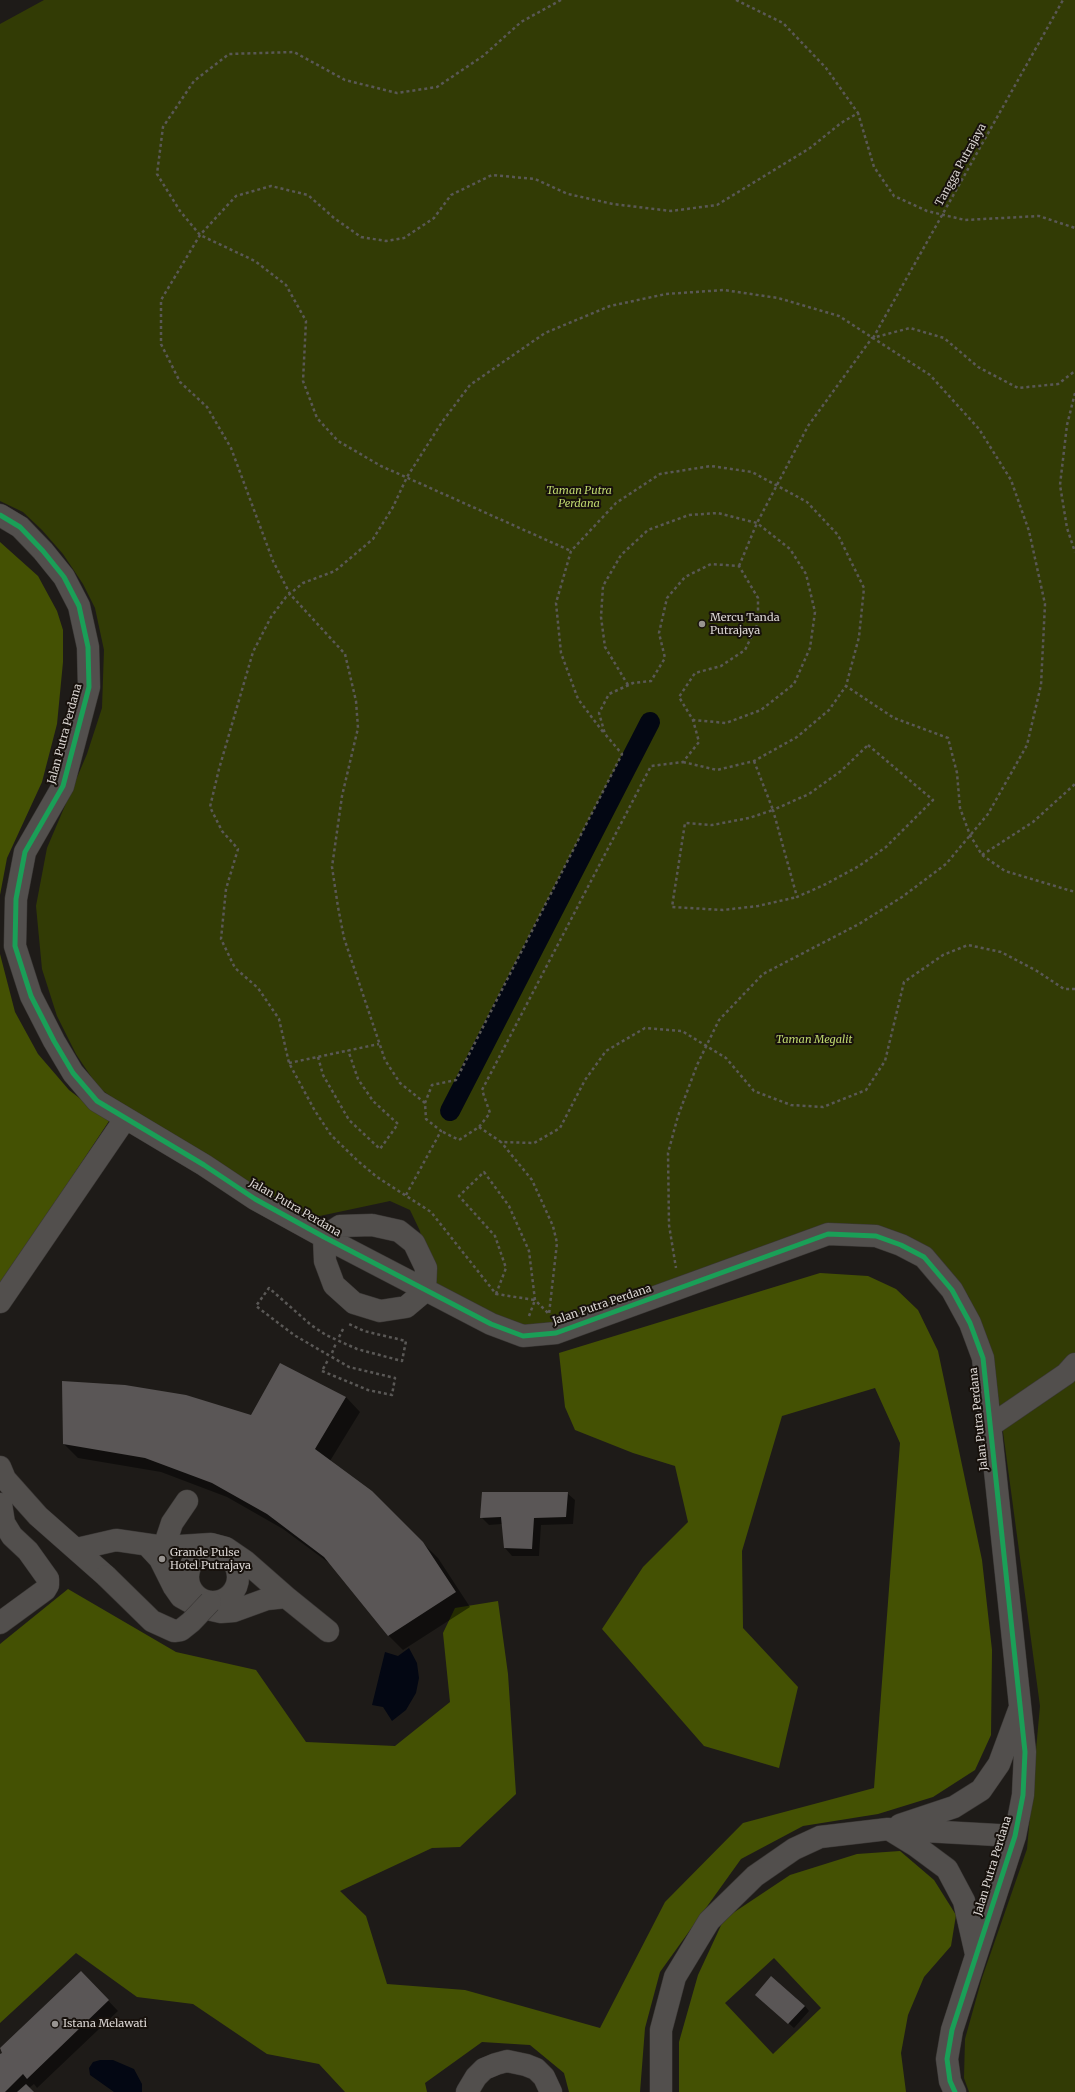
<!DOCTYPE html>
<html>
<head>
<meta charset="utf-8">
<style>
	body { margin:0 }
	canvas { display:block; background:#1e1b18 }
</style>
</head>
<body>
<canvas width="1075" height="2092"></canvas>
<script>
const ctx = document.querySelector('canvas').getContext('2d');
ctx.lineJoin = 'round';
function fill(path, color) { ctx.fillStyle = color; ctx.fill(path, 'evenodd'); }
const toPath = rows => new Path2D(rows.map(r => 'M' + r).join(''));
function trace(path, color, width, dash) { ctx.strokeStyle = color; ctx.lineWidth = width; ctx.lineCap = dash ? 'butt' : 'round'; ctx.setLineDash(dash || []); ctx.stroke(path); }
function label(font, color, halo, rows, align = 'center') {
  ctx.font = font + ' Merriweather,serif'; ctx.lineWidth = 4; ctx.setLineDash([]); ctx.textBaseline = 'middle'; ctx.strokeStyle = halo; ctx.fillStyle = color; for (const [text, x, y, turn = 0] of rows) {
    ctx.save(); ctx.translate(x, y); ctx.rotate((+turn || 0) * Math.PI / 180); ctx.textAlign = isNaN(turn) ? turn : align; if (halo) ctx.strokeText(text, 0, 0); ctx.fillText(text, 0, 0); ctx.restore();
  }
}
fill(toPath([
	[44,0,1075,0,1075,2092,969,2092,964,2078,965,2039,982,1978,1027,1849,1040,1706,994,1365,969,1297,945,1266,877,1231,579,1320,518,1326,446,1296,434,1280,426,1261,420,1231,410,1210,390,1201,315,1217,288,1210,129,1110,98,1087,76,1054,57,1016,42,969,36,906,47,848,87,754,102,708,104,650,95,608,83,584,63,554,42,530,23,512,0,501,0,24]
]), '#323b05');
fill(toPath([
	[0,542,38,576,57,611,63,630,63,662,57,724,42,782,7,858,0,895],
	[0,954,15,1012,38,1054,69,1090,109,1121,0,1286],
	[820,1273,868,1276,896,1289,918,1310,938,1351,982,1560,992,1650,991,1735,975,1770,933,1797,878,1814,803,1826,741,1859,660,1972,645,2028,640,2092,569,2092,564,2073,530,2045,482,2042,425,2083,427,2092,345,2092,319,2064,267,2054,193,2004,137,1997,76,1953,0,2023,0,1644,68,1589,176,1652,256,1670,306,1742,395,1746,450,1702,443,1633,455,1608,498,1601,508,1674,516,1794,460,1847,432,1848,340,1891,366,1916,387,1984,465,1990,600,2028,665,1902,743,1823,874,1788,900,1443,875,1388,782,1416,742,1551,743,1628,798,1687,779,1768,704,1746,602,1629,643,1567,688,1522,675,1466,633,1453,575,1430,565,1407,559,1353],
	[900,1851,934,1880,956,1915,951,1946,924,1977,908,2015,901,2053,906,2092,679,2092,679,2042,698,1975,724,1919,790,1875,857,1854],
	[774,1958,821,2008,773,2054,725,2003]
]), '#445103');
fill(toPath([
	[409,1648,417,1663,419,1678,416,1693,406,1710,392,1721,383,1707,372,1705,385,1652,398,1656],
	[100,2060,113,2060,134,2069,142,2084,142,2092,114,2092,90,2075,89,2068,93,2062]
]), '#030713');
fill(toPath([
	[346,1397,360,1412,330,1461,371,1492,438,1558,470,1607,403,1650,388,1635,333,1566,283,1529,227,1497,161,1472,78,1458,64,1444,252,1416],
	[567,1493,575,1500,573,1524,541,1525,539,1556,512,1556,505,1548,502,1524,489,1525,481,1517],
	[81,1972,118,2011,37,2088,34,2084,29,2088,33,2092,0,2092,0,2056,3,2053,0,2049],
	[761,1999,805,2006,809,2011,794,2028]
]), '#0007');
trace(toPath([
	[450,1111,650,722]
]), '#030713', 20);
fill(toPath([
	[280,1363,346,1397,315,1449,372,1491,423,1542,456,1592,388,1636,324,1557,267,1514,212,1483,145,1458,63,1444,62,1381,125,1385,186,1395,251,1415],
	[482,1492,568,1492,566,1517,534,1518,532,1549,504,1548,501,1517,480,1518],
	[81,1971,109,2000,27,2079,23,2074,5,2092,0,2092,0,2054,2,2053,0,2048],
	[771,1976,805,2006,788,2024,755,1995],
	[26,2084,34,2092,17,2092]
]), '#5a5656');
const minor = toPath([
	[0,515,20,527,43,551,64,577,79,606,88,647,89,687,63,786,25,852,16,899,15,946,31,996,54,1041,73,1073,97,1101,204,1165,255,1199,324,1237,491,1324,523,1336,556,1333,828,1234,876,1236,901,1245,924,1257,952,1290,970,1323,983,1358,1025,1752,1023,1795,1015,1836,952,2030,947,2059,950,2081,955,2092],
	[372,1225,399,1231,414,1243,426,1268,425,1291,406,1307,380,1311,354,1303,334,1285,325,1261,324,1237,340,1226,372,1225],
	[0,1302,125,1119],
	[990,1426,1066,1374,1075,1364],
	[0,1467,5,1479,38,1516,106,1576],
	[77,1549,116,1540,164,1547,211,1544,226,1548,245,1561,286,1597,267,1599,234,1611,221,1612,199,1607,181,1597,174,1587,160,1559,147,1545],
	'188 1577a25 25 0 1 1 50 0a25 25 0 1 1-50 0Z',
	[160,1559,172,1523,187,1501],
	[286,1597,328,1631],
	[0,1623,45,1590,48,1585,48,1579,28,1551,12,1536,4,1523,1,1504],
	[900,1825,954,1807,981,1790,999,1764,1019,1710],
	[890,1830,916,1846,947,1869,964,1901,976,1954],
	[467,2092,476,2077,484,2069,496,2064,507,2061,526,2065,536,2069,544,2077,551,2092],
	[661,2092,661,2030,675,1977,709,1921,755,1876,794,1849,820,1837,888,1829,1015,1836]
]);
trace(minor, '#3a3735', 23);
trace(toPath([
	[561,0,521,22,483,56,437,87,397,93,345,80,294,52,229,54,194,81,163,127,157,174,180,211,200,235,255,261,286,285,306,321,303,381,317,418,338,441,381,466,571,551],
	[736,0,783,23,826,68,858,113],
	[873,338,1063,0],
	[1075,393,1067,425,1060,485,1067,528,1075,552],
	[739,566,757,523,808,426,872,338,910,328,944,338,978,367,1018,388,1058,384,1075,371],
	[628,685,605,647,601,617,603,586,621,555,648,530,689,515,718,513,757,523,790,549,806,574,815,612,810,648,794,684,761,710,726,723,693,720],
	[603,732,578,699,561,653,556,603,571,551,616,503,660,474,711,466,752,472,807,502,838,535,864,588,859,637,846,686,894,718,948,738,957,773,960,808,970,835,982,855,1005,871,1075,892],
	[868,745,933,800,886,847,859,866,826,884,797,897,773,810,809,794,841,771,868,745],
	[754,761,773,810,749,818,712,825,685,823,672,907,723,910,758,906,797,897],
	[683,762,717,770,754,761,797,737,829,710,846,686],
	[982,855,1033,822,1075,784],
	[318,1057,323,1075,349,1120,380,1149,398,1124,373,1101,358,1079,348,1050],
	[289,1063,379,1044],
	[425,1103,400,1083,385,1060,344,938,338,907,332,867,342,796,358,728,356,701,345,654,290,594,273,561,231,448,207,407,180,382,161,344,161,300,200,235,236,196,271,186,308,195,334,218,361,237,386,241,404,238,434,218,451,195,492,175,535,179,568,194,613,204,671,211,717,205,810,148,841,123,858,113,874,167,894,196,927,211,965,220,1039,216,1075,228],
	[479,1127,501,1142,534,1143,560,1128,585,1080,606,1051,645,1028,682,1031,726,1058,754,1091,791,1105,823,1107,866,1090,885,1061,904,982,943,955,968,945,1001,952,1037,971,1064,989,1075,989],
	[406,1195,441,1131,426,1119,425,1103,432,1085,456,1080,622,754,605,734,599,713,609,694,633,683,651,681,665,658,659,633,667,598,685,577,711,564,739,566,758,598,758,623,745,650,721,666,695,673,679,697,693,720,699,742,683,762,651,766,482,1090,490,1113,479,1127,459,1140,441,1131],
	[496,1294,506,1268,495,1236,459,1196,484,1172,509,1206,529,1251,535,1300,549,1314,557,1243,553,1226,532,1180,501,1142],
	[529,1316,535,1300,496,1294,431,1212,377,1177,359,1162,331,1135,315,1111,289,1063,279,1019,258,988,235,968,221,939,226,889,238,849,222,831,210,807,219,769,253,652,271,617,286,597,303,583,335,571,373,539,393,507,407,477,442,422,470,385,545,333,610,306,666,294,724,290,778,298,839,316,930,375,979,429,1011,480,1029,531,1045,604,1041,685,1027,745,988,814,946,864,902,897,859,924,763,974,719,1020,697,1065,678,1116,668,1153,669,1225,676,1268],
	[339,1337,344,1327],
	[332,1353,336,1343],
	[323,1369,328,1360],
	[322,1371,368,1390,392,1395,395,1378,349,1367,294,1335,256,1306,269,1288,311,1325,326,1335,357,1349,402,1361,406,1341,364,1331,349,1324]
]), '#5a5856', 2.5, [3, 3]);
trace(minor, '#524f4d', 22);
const minorBridge = toPath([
	[106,1576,152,1621,174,1631,181,1630,191,1622,210,1602]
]);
trace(minorBridge, '#3a3735', 23, []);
trace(minorBridge, '#524f4d', 22);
trace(toPath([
	[0,515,20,527,43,551,64,577,79,606,88,647,89,687,63,786,25,852,16,899,15,946,31,996,54,1041,73,1073,97,1101,204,1165,255,1199,324,1237,491,1324,523,1336,556,1333,828,1234,876,1236,901,1245,924,1257,952,1290,970,1323,983,1358,1025,1752,1023,1795,1015,1836,952,2030,947,2059,950,2081,955,2092]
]), '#1a9f57', 5);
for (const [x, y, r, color] of [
	[702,624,4,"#989491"],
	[162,1559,4,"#989491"],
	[55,2024,4,"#989491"]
]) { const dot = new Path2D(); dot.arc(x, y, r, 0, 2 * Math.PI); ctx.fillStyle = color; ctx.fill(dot); trace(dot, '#17110c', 1.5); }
label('11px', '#dad5d2', '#17110c', [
	["Tangga Putrajaya",961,165,-61],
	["Jalan Putra Perdana",65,734,-75],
	["Jalan Putra Perdana",295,1208,30],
	["Jalan Putra Perdana",602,1305,-19],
	["Jalan Putra Perdana",979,1419,-96],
	["Jalan Putra Perdana",993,1866,-73]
]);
label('italic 11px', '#bed76e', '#17110c', [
	["Taman Putra",579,491],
	["Perdana",579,504],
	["Taman Megalit",814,1040]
]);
label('11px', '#dad5d2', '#17110c', [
	["Mercu Tanda",710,618],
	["Putrajaya",710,631],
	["Grande Pulse",170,1553],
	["Hotel Putrajaya",170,1566],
	["Istana Melawati",63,2024]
], 'left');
</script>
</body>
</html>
